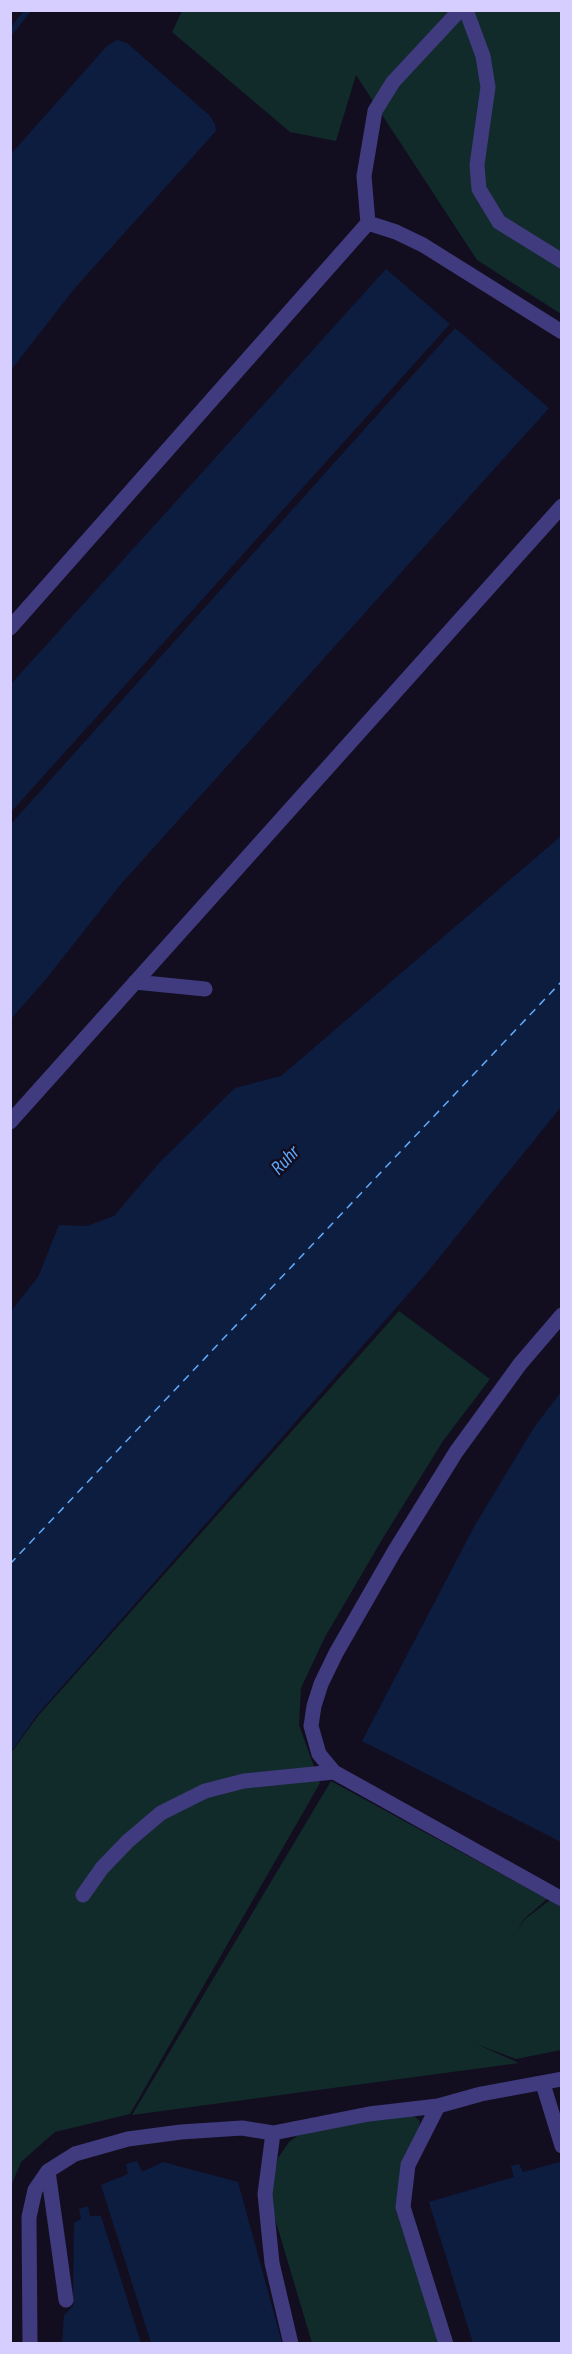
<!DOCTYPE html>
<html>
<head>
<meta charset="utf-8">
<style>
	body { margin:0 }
	#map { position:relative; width:572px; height:2354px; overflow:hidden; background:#120e20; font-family:"Sofia Sans Condensed",sans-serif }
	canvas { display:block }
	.frame { position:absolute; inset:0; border:12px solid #d6cefe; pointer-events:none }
</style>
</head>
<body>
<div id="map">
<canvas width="572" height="2354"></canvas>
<div class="frame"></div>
</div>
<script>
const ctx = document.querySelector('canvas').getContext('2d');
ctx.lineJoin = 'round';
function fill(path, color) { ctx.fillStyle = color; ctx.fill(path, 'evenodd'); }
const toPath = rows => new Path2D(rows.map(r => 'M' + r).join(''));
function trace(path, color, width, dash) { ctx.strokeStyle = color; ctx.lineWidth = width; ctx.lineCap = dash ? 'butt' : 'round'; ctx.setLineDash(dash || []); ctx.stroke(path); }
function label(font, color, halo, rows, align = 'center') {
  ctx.font = font + ' "Sofia Sans Condensed",sans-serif'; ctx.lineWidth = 5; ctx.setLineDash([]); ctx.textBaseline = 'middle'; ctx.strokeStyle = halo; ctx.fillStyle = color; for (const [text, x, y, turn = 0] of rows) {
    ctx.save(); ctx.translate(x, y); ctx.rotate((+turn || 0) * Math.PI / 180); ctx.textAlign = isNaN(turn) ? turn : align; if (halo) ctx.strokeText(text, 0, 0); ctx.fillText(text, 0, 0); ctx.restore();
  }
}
fill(toPath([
	[182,11,561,11,561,314,477,260,356,75,336,141,290,132,172,32],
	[399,1311,490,1379,443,1441,383,1538,325,1637,301,1688,299,1725,320,1783,130,2114,55,2132,21,2162,11,2186,11,1753,38,1716],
	[331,1781,547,1899,523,1920,517,1932,524,1920,550,1900,561,1907,561,2050,516,2059,476,2044,519,2063,132,2115],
	[405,2114,414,2116,420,2121,419,2128,399,2182,441,2343,312,2343,273,2212,271,2183,278,2158,289,2142,300,2134]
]), '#112a2a');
fill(toPath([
	[117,40,127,43,210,116,215,124,216,131,74,289,11,370,11,154,107,46],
	[386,269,450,324,11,812,11,684],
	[455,328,549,408,121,884,46,979,11,1019,11,824],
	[561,836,561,1107,425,1275,37,1715,11,1752,11,1311,38,1277,59,1225,87,1226,114,1216,159,1163,235,1088,281,1076],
	[561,1392,562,1842,561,1842,362,1741,475,1525,535,1426],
	[137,2161,142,2172,163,2162,238,2182,282,2343,151,2343,101,2185,128,2174,126,2164],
	[560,2162,561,2343,473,2343,429,2202,514,2177,511,2166,519,2164,523,2172],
	[88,2206,90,2216,101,2216,141,2343,62,2343,64,2315,73,2306,74,2223,81,2219,79,2209]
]), '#0d1d40');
trace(toPath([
	[10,33,28,10]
]), '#0d1d40', 6);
trace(toPath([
	[10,1564,562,981]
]), '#5faafb', 1.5, [8, 6]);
trace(toPath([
	[466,10,483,56,488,87,477,165,479,189,499,222,562,261],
	[368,223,364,176,375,111,393,82,460,10],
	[10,628,368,223,396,232,423,245,562,332],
	[135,982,205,989],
	[10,1122,562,506],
	[562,1315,520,1364,456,1452,394,1552,336,1653,321,1684,314,1706,311,1726,319,1754,334,1772,562,1899],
	[83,1895,102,1868,128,1841,161,1813,205,1791,244,1781,334,1772],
	[543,2084,562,2146],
	[438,2106,408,2165,403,2207,446,2344],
	[273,2133,265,2194,272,2263,291,2344],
	[48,2171,66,2300],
	[30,2344,29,2217,35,2190,48,2171,75,2154,128,2139,181,2132,242,2128,273,2133,369,2114,438,2106,481,2094,562,2079]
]), '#403a7e', 15);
label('italic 20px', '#5faafb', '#120e20', [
	["Ruhr",286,1161,-46]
]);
</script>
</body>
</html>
